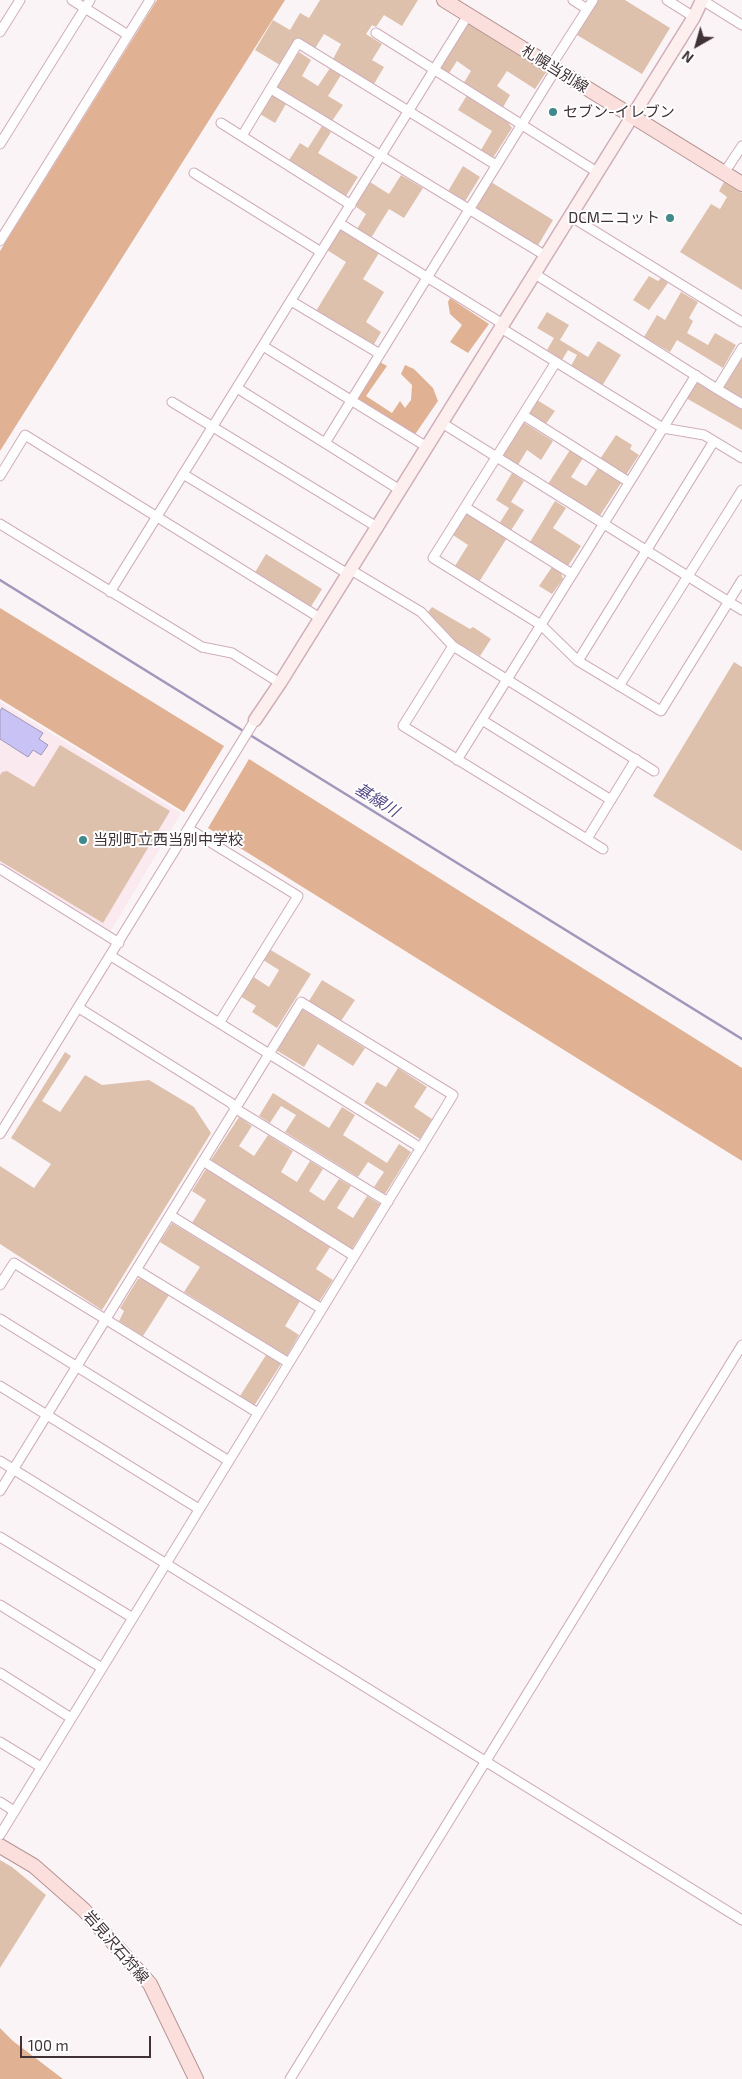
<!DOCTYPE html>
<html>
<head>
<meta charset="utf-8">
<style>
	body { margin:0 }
	#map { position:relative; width:742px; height:2079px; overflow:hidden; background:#fbf4f6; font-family:"Exo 2",sans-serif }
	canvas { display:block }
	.north { position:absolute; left:672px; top:20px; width:50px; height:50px; -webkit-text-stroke:4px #fff; paint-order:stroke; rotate:218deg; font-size:14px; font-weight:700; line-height:20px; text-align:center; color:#403237 }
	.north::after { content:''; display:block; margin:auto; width:18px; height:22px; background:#403237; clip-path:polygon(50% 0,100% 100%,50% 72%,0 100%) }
	.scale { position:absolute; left:20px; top:2036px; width:131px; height:22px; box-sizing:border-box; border:2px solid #403237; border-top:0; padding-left:6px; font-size:15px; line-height:18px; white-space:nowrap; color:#403237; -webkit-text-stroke:4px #fff; paint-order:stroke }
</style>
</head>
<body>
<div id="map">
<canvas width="742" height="2079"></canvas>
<div class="north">N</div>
<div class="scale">100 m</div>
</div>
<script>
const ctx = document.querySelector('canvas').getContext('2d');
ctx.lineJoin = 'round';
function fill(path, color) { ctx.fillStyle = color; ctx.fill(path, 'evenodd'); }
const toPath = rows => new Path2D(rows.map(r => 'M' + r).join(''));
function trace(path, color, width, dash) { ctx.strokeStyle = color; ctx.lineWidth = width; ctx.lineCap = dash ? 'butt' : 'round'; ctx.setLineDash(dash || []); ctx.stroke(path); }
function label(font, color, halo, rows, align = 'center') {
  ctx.font = font + ' "Exo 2","Noto Sans JP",sans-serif'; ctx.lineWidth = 4; ctx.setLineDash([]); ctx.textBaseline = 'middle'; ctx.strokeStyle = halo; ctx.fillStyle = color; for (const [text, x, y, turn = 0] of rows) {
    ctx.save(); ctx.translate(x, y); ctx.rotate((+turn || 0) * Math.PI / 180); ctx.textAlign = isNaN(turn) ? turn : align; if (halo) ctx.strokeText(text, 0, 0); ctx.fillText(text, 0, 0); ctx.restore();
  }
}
fill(toPath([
	[0,702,181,813,109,934,0,867]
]), '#fbe9f0');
fill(toPath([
	[320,0,418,0,402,26,384,15,376,27,372,25,366,34,382,44,372,60,384,67,374,84,333,59,341,44,324,34,314,50,296,39,280,65,255,50,273,20,290,30,300,13,309,18],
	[598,0,625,0,670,28,642,74,577,35],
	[468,21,547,71,535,89,507,71,497,86,510,95,502,109,463,84,471,71,457,61,448,75,438,69],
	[299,52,311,60,302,76,318,86,330,68,341,75,328,96,343,105,332,121,277,87],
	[273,95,286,104,275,123,260,114],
	[467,95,508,122,512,128,493,158,481,150,492,131,458,110],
	[322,126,331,132,318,153,358,177,346,196,289,160,300,143,308,148],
	[463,166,480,177,464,203,447,193],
	[401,175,423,188,404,218,389,209,371,238,357,229,366,214,355,206,370,182,389,194],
	[491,182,553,220,537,247,475,208],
	[724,182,742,193,742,290,680,252,711,204,720,209,727,197,719,191],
	[340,229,379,253,363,279,384,292,366,322,381,332,373,346,316,311,346,262,327,250],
	[649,276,658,281,661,278,668,283,649,310,633,300],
	[681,292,698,302,689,318,693,321,687,333,708,345,715,333,736,345,723,368,677,340,670,352,644,337,657,315,665,320],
	[547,312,569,325,560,340,588,357,598,341,621,355,602,386,571,366,577,355,568,350,562,360,547,350,554,338,537,328],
	[742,358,742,399,724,387],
	[703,383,742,408,742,430,686,398,696,384],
	[537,400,555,411,545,425,530,415,530,410],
	[523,422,553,441,541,460,527,450,518,465,502,455],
	[616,435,632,445,630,449,639,455,626,475,600,459],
	[570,450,583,458,571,477,586,486,598,468,621,483,599,517,548,484],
	[512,473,524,481,511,502,524,510,510,532,499,524,509,508,496,500],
	[555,501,566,508,553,528,581,546,568,566,530,542],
	[467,512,507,538,479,582,455,566,468,545,453,535],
	[266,554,322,589,310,608,254,574],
	[552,567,561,573,563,579,552,594,539,586],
	[432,607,470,629,473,627,491,639,480,656,456,642,428,612],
	[734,662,742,667,742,851,653,796],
	[60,745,170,811,103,923,0,861,0,775,2,772,7,771,34,787],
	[269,949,311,974,277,1028,252,1012,256,1006,240,996,252,976,269,987,279,970,263,960],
	[322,980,355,1000,341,1021,309,1001],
	[302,1009,365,1048,353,1066,318,1044,304,1067,276,1050],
	[65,1052,71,1056,42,1101,60,1112,85,1075,102,1085,149,1080,194,1107,211,1133,102,1310,0,1244,0,1166,34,1188,51,1164,11,1138],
	[398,1068,427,1087,414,1107,432,1119,420,1139,364,1103,377,1082,386,1087],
	[273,1093,329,1128,342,1107,355,1115,343,1135,387,1163,399,1144,411,1152,385,1194,374,1187,384,1172,368,1162,358,1177,285,1132,296,1115,281,1106,270,1123,259,1116],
	[239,1117,252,1126,239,1146,254,1156,268,1135,293,1151,281,1172,297,1182,310,1161,323,1169,309,1191,324,1201,339,1179,351,1186,337,1208,353,1218,367,1196,380,1204,352,1249,211,1160],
	[206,1169,330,1247,316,1269,333,1280,319,1302,192,1223,206,1200,192,1191],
	[172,1223,300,1301,285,1326,299,1335,287,1356,184,1292,200,1267,160,1242],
	[142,1278,169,1295,143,1336,119,1321,124,1311,120,1308,138,1279],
	[266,1355,281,1364,254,1406,240,1396],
	[0,1860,12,1867,46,1895,0,1968]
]), '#dec1ad');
fill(toPath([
	[157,0,285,0,0,451,0,251],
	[450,298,489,324,468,353,450,342,462,325,450,314,448,302],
	[380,362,387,366,366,396,392,413,400,401,405,408,411,400,412,385,401,374,405,365,414,369,433,388,438,401,416,433,412,435,359,403,356,398],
	[0,608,224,746,184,812,0,699],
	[249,759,742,1068,742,1161,208,828],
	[0,2028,13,2041,63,2079,0,2079]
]), '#e0b293');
const water = toPath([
	[2,708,43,733,39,739,48,745,41,755,33,750,28,757,0,739,0,711,2,708]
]);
fill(water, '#c8c3f4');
trace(water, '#9f98bb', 1);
trace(toPath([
	[0,580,245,732],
	[250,735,742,1039]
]), '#9f98bb', 2.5);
const street = toPath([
	[72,0,128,35],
	[573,0,587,9],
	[667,0,694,17],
	[702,0,742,25],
	[0,32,20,0],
	[376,33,597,172],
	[551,66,593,0],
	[271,89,546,256],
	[221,123,351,205],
	[242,136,298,43,496,165],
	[0,144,90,0],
	[194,173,321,252],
	[724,173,742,146],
	[570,216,742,322],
	[339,223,503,324],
	[0,241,150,0],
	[535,274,717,389,742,348],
	[291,301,380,354],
	[501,328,663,428,704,435,742,458],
	[263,346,427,447],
	[556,362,433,558,541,625,578,661,661,711,742,580],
	[237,388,400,490],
	[717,389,742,404],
	[172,402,377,527],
	[523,415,629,482],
	[442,423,742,610],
	[325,443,556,69],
	[183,474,348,574],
	[0,476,25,435,320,618],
	[465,507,572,574],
	[0,524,202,647,232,653,280,683],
	[351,570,421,612,453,646,654,771],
	[110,592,468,15],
	[453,646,403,726,603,849],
	[578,661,714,441],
	[619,686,742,490],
	[482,720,611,800],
	[457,760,696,375],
	[189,829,298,896,219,1023],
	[587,839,636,759],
	[0,869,119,943],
	[111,956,421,1148],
	[79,1008,231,1103,236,1109,388,1202],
	[0,1134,255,720],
	[203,1161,354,1256],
	[170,1215,322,1309],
	[137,1270,289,1363],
	[0,1285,14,1263,258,1413],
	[0,1319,229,1461],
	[0,1386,199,1509],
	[0,1461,742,1920],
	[0,1491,301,1002,453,1095,0,1835],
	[0,1537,133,1618],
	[0,1605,102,1668],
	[0,1673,71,1718],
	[0,1742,41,1767],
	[0,1802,14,1811],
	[290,2079,742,1345]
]);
const secondary = toPath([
	[255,720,280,683,400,490,694,17,702,0]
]);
const primary = toPath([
	[444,0,742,184],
	[0,1846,34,1866,84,1910,150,1984,196,2079]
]);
trace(street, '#d0aebb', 11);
trace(secondary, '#d0aebb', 15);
trace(primary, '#b69493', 16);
trace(street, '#fff', 9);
trace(secondary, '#fcefee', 12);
trace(primary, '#fadfdc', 14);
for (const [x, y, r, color] of [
	[553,112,5,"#41898a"],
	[670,218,5,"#41898a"],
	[83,840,5,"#41898a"]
]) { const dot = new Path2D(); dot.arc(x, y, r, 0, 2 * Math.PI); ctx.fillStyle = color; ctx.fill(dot); trace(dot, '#fff', 2); }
label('15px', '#403237', '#fff', [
	["札幌当別線",555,69,32],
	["岩見沢石狩線",116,1947,49]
]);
label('15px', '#403237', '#fff', [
	["セブン-イレブン",563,112],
	["DCMニコット",660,218,"right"],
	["当別町立西当別中学校",93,840]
], 'left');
label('italic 16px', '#544986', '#fff', [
	["基線川",377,800,32]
]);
</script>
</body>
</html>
